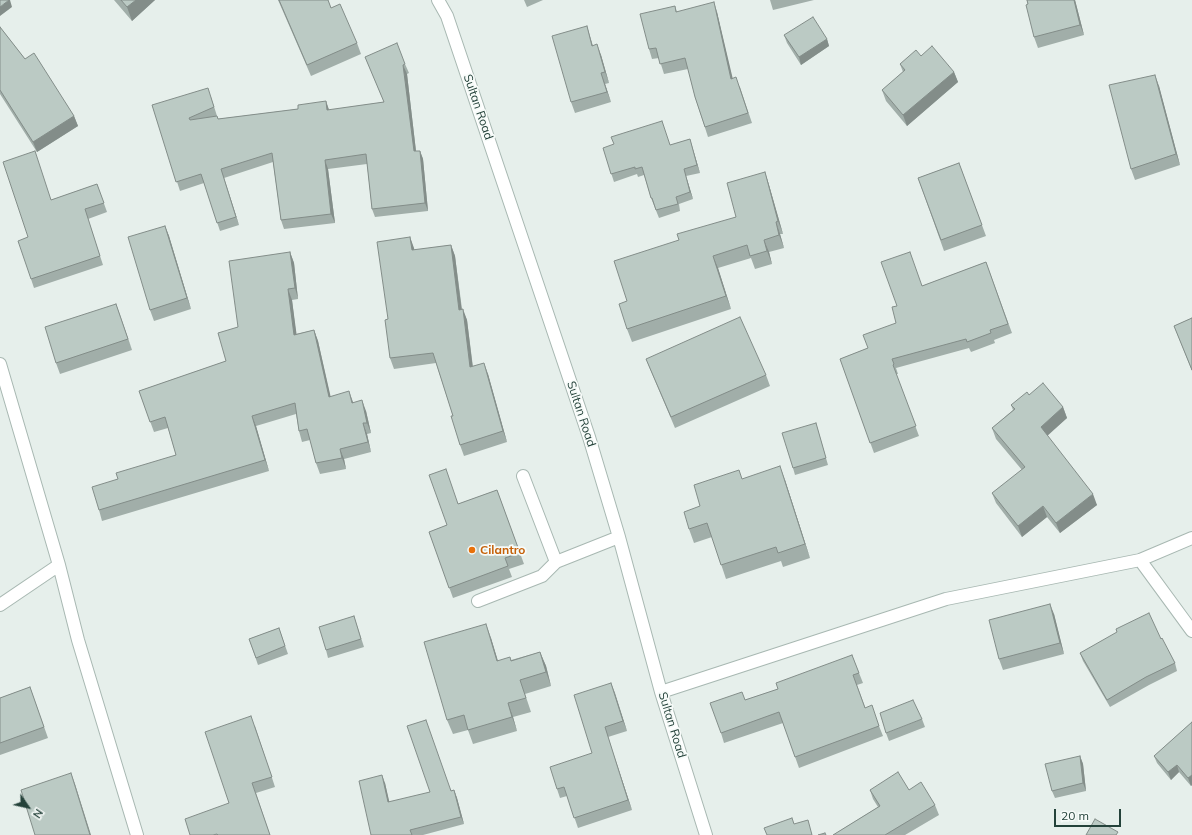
<!DOCTYPE html>
<html>
<head>
<meta charset="utf-8">
<style>
	body { margin:0 }
	#map { position:relative; width:1192px; height:835px; overflow:hidden; background:#e6efeb; font-family:Mulish,sans-serif }
	canvas { display:block }
	.north { position:absolute; left:8px; top:787px; width:40px; height:40px; -webkit-text-stroke:3px #f7fbf9; paint-order:stroke; rotate:124deg; font-size:11px; font-weight:700; line-height:16px; text-align:center; color:#24423a }
	.north::after { content:''; display:block; margin:auto; width:14px; height:18px; background:#24423a; clip-path:polygon(50% 0,100% 100%,50% 72%,0 100%) }
	.scale { position:absolute; left:1054px; top:809px; width:67px; height:18px; box-sizing:border-box; border:2px solid #24423a; border-top:0; padding-left:5px; font-size:12px; line-height:14px; white-space:nowrap; color:#24423a; -webkit-text-stroke:3px #f7fbf9; paint-order:stroke }
</style>
</head>
<body>
<div id="map">
<canvas width="1192" height="835"></canvas>
<div class="north">N</div>
<div class="scale">20 m</div>
</div>
<script>
const ctx = document.querySelector('canvas').getContext('2d');
ctx.lineJoin = 'round';
const toPath = rows => new Path2D(rows.map(r => 'M' + r).join(''));
function trace(path, color, width, dash) { ctx.strokeStyle = color; ctx.lineWidth = width; ctx.lineCap = dash ? 'butt' : 'round'; ctx.setLineDash(dash || []); ctx.stroke(path); }
function fill(path, color) { ctx.fillStyle = color; ctx.fill(path, 'evenodd'); }
function label(font, color, halo, rows, align = 'center') {
  ctx.font = font + ' Mulish,sans-serif'; ctx.lineWidth = 3.5; ctx.setLineDash([]); ctx.textBaseline = 'middle'; ctx.strokeStyle = halo; ctx.fillStyle = color; for (const [text, x, y, turn = 0] of rows) {
    ctx.save(); ctx.translate(x, y); ctx.rotate((+turn || 0) * Math.PI / 180); ctx.textAlign = isNaN(turn) ? turn : align; if (halo) ctx.strokeText(text, 0, 0); ctx.fillText(text, 0, 0); ctx.restore();
  }
}
const minor = toPath([
	[438,0,447,16,589,437,619,537,661,692,706,835],
	[0,364,59,565,78,640,137,835],
	[523,476,556,562,619,537],
	[1140,560,1192,631],
	[478,601,542,576,556,562],
	[0,605,59,565],
	[661,692,946,599,1140,560,1192,538]
]);
trace(minor, '#a8b8b2', 14);
trace(minor, '#fff', 12);
fill(toPath([
	[114,0,155,0,132,21],
	[278,0,328,0,331,8,357,43,361,54,311,76],
	[524,0,543,0,527,7],
	[770,0,814,0,773,10],
	[1027,0,1075,0,1084,35,1038,48,1034,37],
	[675,6,677,12,717,12,732,78,740,87,752,123,708,137,695,97,688,69,664,74,659,58,652,59,649,49],
	[587,26,593,46,601,55,609,83,605,84,611,102,575,113,571,102],
	[0,27,25,59,74,116,78,126,37,152,0,94],
	[784,35,827,39,829,46,801,65,787,43],
	[365,57,405,64,409,73,407,74,416,151,420,151,423,159,428,211,375,217,372,209,367,164,328,169,335,223,284,229,281,220,273,162,224,178,239,225,220,231,204,183,180,191,152,105,211,97,217,116,216,116,218,119,298,109,326,101,329,110,384,102],
	[900,64,954,72,958,82,907,126,886,101,882,90,903,72],
	[1159,86,1180,165,1135,180,1131,169],
	[690,139,700,173,686,176,693,199,679,204,680,211,659,218,651,198,644,175,638,177,637,174,614,182,603,148,670,145],
	[959,163,986,236,944,251,918,178],
	[765,172,769,185,783,234,780,234,784,248,769,252,772,264,755,269,751,258,718,268,731,309,632,342,627,329,627,301,679,240,736,217],
	[97,184,107,212,88,219,103,265,34,288,31,279,28,237,51,200],
	[165,226,169,236,191,309,154,321,150,310],
	[410,237,414,250,451,245,455,256,462,309,467,320,473,367,488,374,507,442,464,456,460,445,453,416,436,363,394,369,390,358,388,319],
	[290,252,294,263,298,299,292,300,296,334,314,330,318,341,330,396,353,403,366,411,371,433,367,434,371,452,344,459,346,469,320,474,316,463,310,440,302,442,299,431,296,414,256,426,269,471,102,521,99,510,118,479,176,455,168,428,154,432,139,391,226,361,238,327],
	[986,262,1012,333,994,340,995,343,971,352,969,348,896,368,898,374,896,374,919,436,874,453,840,359,868,348,896,323,897,306,922,286],
	[116,304,132,350,60,374,56,363],
	[1192,318,1192,371,1174,326],
	[646,359,766,375,770,386,675,428,650,369],
	[1029,395,1063,407,1067,418,1047,435,1097,505,1060,533,1047,517,1022,537,996,503,992,493,1022,470,996,439,992,428,1013,410,1011,405],
	[816,423,828,465,795,475,793,468],
	[742,479,785,480,810,558,783,567,781,561,726,579,712,537,694,543,689,529],
	[497,490,524,564,509,569,512,577,453,598,429,532,447,525,458,504],
	[1054,614,1064,654,1003,670,999,659],
	[354,616,364,647,328,658,326,650],
	[279,628,288,654,258,665,249,639],
	[491,638,498,661,511,660,540,652,546,666,551,686,525,694,531,712,513,717,517,731,473,744,468,730,453,734,447,720],
	[1161,639,1175,663,1177,671,1149,685,1110,707,1083,661,1080,653],
	[852,655,863,683,857,685,865,707,879,726,883,736,799,768,783,723,724,743,721,733,745,700,778,689],
	[611,683,627,731,608,737,632,810,578,828,567,796,560,798,557,789,592,753],
	[30,687,48,738,0,755,0,698],
	[922,719,925,727,889,741,886,733],
	[1192,722,1192,785,1191,786,1179,772,1171,780,1157,763,1154,756],
	[255,726,275,787,256,793,270,835,190,835,229,803],
	[1080,756,1083,764,1086,791,1055,798,1052,791],
	[385,783,389,802,454,790,457,798,464,824,423,835,371,835],
	[870,790,909,790,935,805,939,815,905,835,833,835,878,807,873,799]
]), '#a1aea9');
fill(toPath([
	[9,0,10,0,12,7,0,16,0,7],
	[136,0,155,0,132,21,127,7],
	[1074,0,1075,0,1084,35,1080,25],
	[714,2,717,12,735,88,731,79],
	[587,26,590,37,596,57,592,46],
	[827,39,829,46,801,65,799,57],
	[597,44,601,55,609,83,605,72],
	[403,65,407,74,417,160,414,151],
	[954,72,958,82,907,126,903,115],
	[601,73,605,84,611,102,607,92],
	[1155,75,1159,86,1180,165,1176,154],
	[326,101,329,110,327,110],
	[74,116,78,126,37,152,33,142],
	[690,139,692,146,700,173,697,165],
	[420,151,423,159,428,211,425,203],
	[325,160,328,169,335,223,331,214],
	[221,169,224,178,239,225,236,217],
	[684,169,686,176,693,199,690,192],
	[765,172,769,185,783,234,778,221],
	[776,222,780,234,784,248,779,235],
	[165,226,169,236,191,309,187,298],
	[410,237,414,248,416,261,412,250],
	[764,240,769,252,772,264,767,251],
	[451,245,455,256,463,321,459,310],
	[290,252,294,263,298,299,295,288],
	[713,256,718,268,731,309,726,296],
	[288,289,292,300,298,345,294,335],
	[116,304,120,315,132,350,128,339],
	[463,309,467,320,474,378,470,367],
	[314,330,318,341,333,407,329,397],
	[484,363,488,374,507,442,503,431],
	[349,391,353,402,356,413,352,403],
	[362,400,366,411,371,433,367,423],
	[1063,407,1067,418,1045,438,1041,427],
	[252,416,256,426,269,471,265,460],
	[363,423,367,434,371,452,368,442],
	[340,449,344,459,346,469,342,458],
	[780,466,785,480,810,558,805,544],
	[1093,494,1097,505,1060,533,1056,523],
	[1043,506,1047,517,1022,537,1018,526],
	[1050,604,1054,614,1064,654,1060,643],
	[486,624,491,638,502,675,497,661],
	[540,652,546,666,551,686,546,672],
	[611,683,615,693,627,731,623,721],
	[508,703,513,717,517,731,512,717],
	[605,727,608,737,632,810,628,800],
	[1080,756,1083,764,1086,791,1083,783],
	[1177,765,1179,772,1171,780,1168,772],
	[71,773,75,784,91,835,90,835],
	[382,775,385,783,391,809,388,802],
	[1192,775,1192,785,1191,786,1188,778],
	[454,790,457,798,464,824,461,817]
]), '#838d89');
const building = toPath([
	[0,0,9,0,0,7,0,0],
	[121,0,136,0,127,7,121,0],
	[279,0,328,0,331,8,340,4,357,43,307,65,279,0],
	[1027,0,1074,0,1080,25,1034,37,1026,5,1028,4,1027,0],
	[714,2,731,79,736,77,748,113,705,127,695,97,685,58,660,64,656,48,649,49,640,14,675,6,676,12,714,2],
	[813,17,827,39,799,57,784,35,813,17],
	[587,26,592,46,597,44,605,72,601,73,607,92,571,102,552,36,587,26],
	[0,27,25,59,34,53,74,116,33,142,0,90,0,27],
	[397,43,405,64,403,65,414,151,420,151,425,203,372,209,366,154,325,160,331,214,281,220,272,153,221,169,236,217,217,223,201,174,176,182,152,105,208,88,214,107,189,118,190,120,217,116,218,119,298,109,298,105,326,101,327,110,384,102,365,57,397,43],
	[932,46,954,72,903,115,882,90,905,70,900,64,916,50,921,56,932,46],
	[1155,75,1176,154,1131,169,1109,85,1155,75],
	[662,121,670,145,690,139,697,165,684,169,690,192,676,197,678,204,656,210,652,198,651,198,642,167,635,169,635,167,611,174,603,148,614,144,611,137,662,121],
	[35,151,51,200,97,184,104,203,85,209,100,256,31,279,18,241,28,237,3,162,35,151],
	[959,163,982,225,941,240,918,178,959,163],
	[765,172,778,221,776,222,779,235,764,240,767,251,750,256,747,245,713,256,726,296,627,329,619,304,627,301,614,261,679,240,677,234,736,217,727,183,765,172],
	[165,226,187,298,150,310,128,237,165,226],
	[410,237,412,250,451,245,459,310,463,309,470,367,484,363,503,431,460,445,451,416,453,416,433,353,390,358,385,320,388,319,377,242,410,237],
	[290,252,295,288,288,289,294,335,314,330,329,397,349,391,352,403,362,400,367,423,363,423,368,442,340,449,342,458,316,463,307,429,299,431,295,403,252,416,265,460,99,510,92,487,118,479,116,473,176,455,165,417,150,422,139,391,226,361,218,333,238,327,229,261,290,252],
	[910,252,922,286,986,262,1008,324,990,330,991,333,967,342,966,339,892,359,894,364,893,365,916,426,870,443,840,359,868,348,863,335,896,323,892,307,897,306,881,262,910,252],
	[116,304,128,339,56,363,45,327,116,304],
	[740,317,766,375,671,417,646,359,740,317],
	[1192,318,1192,370,1174,326,1192,318],
	[1043,383,1063,407,1041,427,1093,494,1056,523,1043,506,1018,526,992,493,1025,467,992,428,1015,409,1011,405,1027,392,1029,395,1043,383],
	[816,423,826,458,793,468,782,433,816,423],
	[780,466,805,544,778,553,776,547,721,565,707,523,689,529,684,512,700,506,694,485,739,470,742,479,780,466],
	[446,469,458,504,497,490,520,553,505,558,508,566,449,588,429,532,447,525,429,475,446,469],
	[1050,604,1060,643,999,659,989,620,1050,604],
	[1149,613,1161,639,1162,638,1175,663,1146,677,1107,700,1080,653,1117,632,1116,629,1149,613],
	[354,616,361,639,326,650,319,627,354,616],
	[486,624,497,661,510,657,511,661,540,652,546,672,520,680,526,698,508,703,512,717,468,730,464,715,447,720,424,642,486,624],
	[279,628,285,646,256,658,249,639,279,628],
	[852,655,859,673,853,675,865,708,872,705,879,726,795,757,779,712,721,733,710,703,742,692,745,700,778,689,776,683,852,655],
	[611,683,623,721,605,727,628,800,574,818,564,787,557,789,550,767,592,753,574,695,611,683],
	[30,687,44,727,0,743,0,698,30,687],
	[913,700,922,719,886,733,880,713,913,700],
	[251,716,272,777,252,783,270,835,218,835,217,834,213,835,190,835,185,819,229,803,205,732,251,716],
	[426,720,451,791,454,790,461,817,410,830,412,835,371,835,359,781,382,775,388,802,430,792,407,726,426,720],
	[1192,722,1192,775,1188,778,1177,765,1168,772,1154,756,1192,722],
	[1080,756,1083,783,1052,791,1045,764,1080,756],
	[898,772,909,790,921,782,935,805,885,835,833,835,880,806,870,790,898,772],
	[71,773,90,835,35,835,21,790,71,773],
	[792,818,794,824,808,820,812,835,767,835,764,828,792,818],
	[1095,819,1118,832,1116,835,1086,835,1095,819],
	[825,833,826,835,818,835,825,833]
]);
fill(building, '#bbcac4');
trace(building, '#838d89', 1);
for (const [x, y, r, color] of [
	[472,550,4,"#e8710a"]
]) { const dot = new Path2D(); dot.arc(x, y, r, 0, 2 * Math.PI); ctx.fillStyle = color; ctx.fill(dot); trace(dot, '#f7fbf9', 1.5); }
label('12px', '#24423a', '#f7fbf9', [
	["Sultan Road",478,107,71],
	["Sultan Road",581,414,72],
	["Sultan Road",672,725,73]
]);
label('bold 12px', '#c56008', '#f7fbf9', [
	["Cilantro",480,550]
], 'left');
</script>
</body>
</html>
